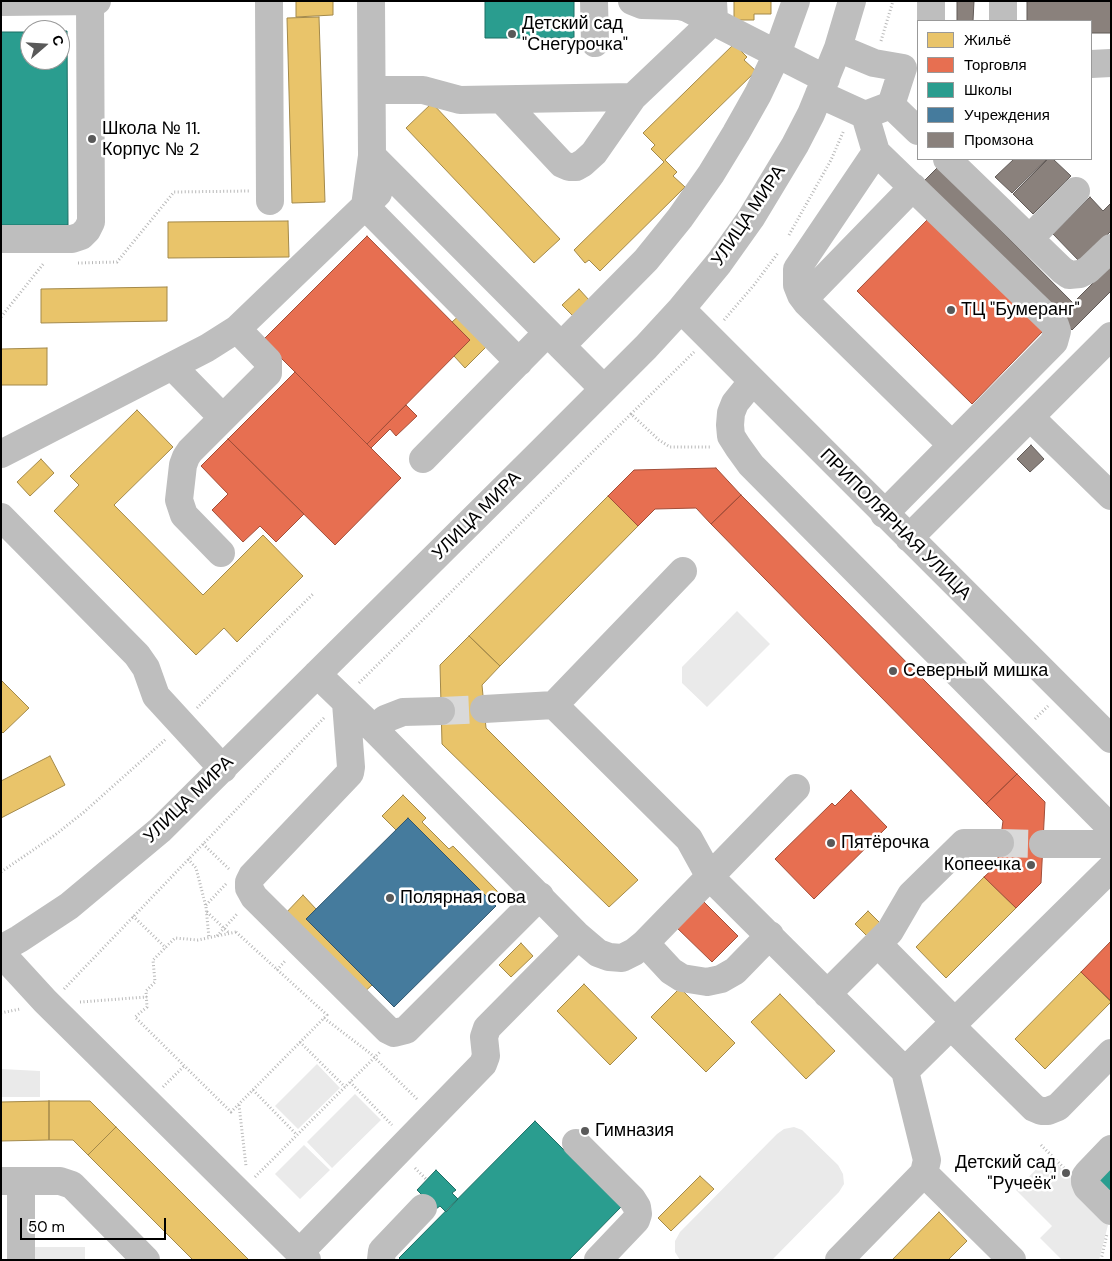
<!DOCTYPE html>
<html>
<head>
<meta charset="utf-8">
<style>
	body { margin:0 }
	#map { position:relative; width:1112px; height:1261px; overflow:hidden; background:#fff; font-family:"DM Sans",sans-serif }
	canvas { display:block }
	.frame { position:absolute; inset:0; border:2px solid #000; pointer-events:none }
	.legend { position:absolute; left:917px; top:20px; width:175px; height:140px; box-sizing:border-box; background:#fff; border:1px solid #999; margin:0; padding:6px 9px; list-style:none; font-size:15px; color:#000 }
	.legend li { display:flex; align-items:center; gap:10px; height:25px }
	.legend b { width:25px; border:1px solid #999 }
	.north { position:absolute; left:20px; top:20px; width:50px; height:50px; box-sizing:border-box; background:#fff; border:1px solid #999; border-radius:50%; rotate:71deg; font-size:14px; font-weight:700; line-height:20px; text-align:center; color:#000 }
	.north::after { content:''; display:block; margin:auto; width:18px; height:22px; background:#595959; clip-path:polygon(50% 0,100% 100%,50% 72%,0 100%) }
	.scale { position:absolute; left:20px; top:1218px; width:146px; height:22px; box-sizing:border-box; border:2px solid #000; border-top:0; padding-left:6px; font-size:15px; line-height:18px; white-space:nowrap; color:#000; -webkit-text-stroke:4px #fff; paint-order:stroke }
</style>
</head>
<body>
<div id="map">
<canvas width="1112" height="1261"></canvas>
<div class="frame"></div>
<ul class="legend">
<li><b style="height:14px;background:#e9c46a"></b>Жильё</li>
<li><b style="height:14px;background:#e76f51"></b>Торговля</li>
<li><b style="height:14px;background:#2a9d8f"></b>Школы</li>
<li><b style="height:14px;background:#457b9d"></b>Учреждения</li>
<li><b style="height:14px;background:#8a817c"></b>Промзона</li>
</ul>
<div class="north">С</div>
<div class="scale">50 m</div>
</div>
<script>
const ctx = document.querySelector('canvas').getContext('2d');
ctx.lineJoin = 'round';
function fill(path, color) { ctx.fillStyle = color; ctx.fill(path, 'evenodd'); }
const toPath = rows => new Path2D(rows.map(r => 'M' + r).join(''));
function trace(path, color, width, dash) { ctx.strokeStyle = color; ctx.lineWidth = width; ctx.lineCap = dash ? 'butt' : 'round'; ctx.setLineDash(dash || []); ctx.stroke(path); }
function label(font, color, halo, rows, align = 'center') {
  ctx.font = font + ' "DM Sans",sans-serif'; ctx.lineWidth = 5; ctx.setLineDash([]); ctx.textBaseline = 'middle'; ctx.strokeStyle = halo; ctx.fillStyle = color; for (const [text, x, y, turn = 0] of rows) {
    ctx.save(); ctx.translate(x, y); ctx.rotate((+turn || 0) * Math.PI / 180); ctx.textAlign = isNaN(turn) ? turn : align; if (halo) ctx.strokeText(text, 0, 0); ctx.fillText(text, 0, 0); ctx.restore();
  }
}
fill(toPath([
	[737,611,770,644,707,707,682,683,682,667],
	[317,1064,340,1088,298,1129,275,1106],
	[1,1069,40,1071,40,1097,1,1097],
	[355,1094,381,1120,332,1168,307,1142],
	[794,1127,802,1130,838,1165,843,1174,844,1184,839,1192,772,1260,680,1260,675,1252,675,1241,680,1232,777,1134,784,1129],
	[304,1145,330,1170,300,1199,275,1174],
	[1049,1156,1072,1179,1071,1181,1097,1207,1094,1211,1108,1225,1099,1260,1062,1260,1040,1238,1052,1226,1016,1190],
	[33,1247,85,1247,85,1260,33,1260]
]), '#eaeaea');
const homes = toPath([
	[296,1,333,1,333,15,296,17,296,1],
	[734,1,771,1,771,14,754,14,754,20,734,20,734,1],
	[319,17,325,202,292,203,287,18,319,17],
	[734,44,747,57,744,60,756,71,665,160,677,172,673,176,685,187,600,271,589,260,585,263,574,250,664,162,651,149,655,145,643,133,734,44],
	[432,103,560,239,534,263,406,128,432,103],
	[288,221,289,257,168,258,168,222,288,221],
	[167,287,167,321,41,323,41,289,167,287],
	[579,289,589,300,573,316,562,305,579,289],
	[462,313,486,347,465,368,454,356,470,340,452,322,462,313],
	[47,348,47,385,1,385,1,349,47,348],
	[137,410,173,447,114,505,203,595,263,535,303,576,237,642,224,628,196,655,54,511,79,485,70,476,137,410],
	[41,459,54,473,30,496,17,482,41,459],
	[608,496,638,526,500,666,469,636,608,496],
	[469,636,500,666,482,685,486,728,638,880,609,907,442,744,440,665,469,636],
	[1,680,29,708,3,733,1,731,1,680],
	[50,756,65,785,1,818,1,781,50,756],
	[403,795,426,818,422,822,449,849,453,846,498,892,490,900,408,818,396,830,382,816,403,795],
	[984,877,1016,908,946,978,916,947,984,877],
	[303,895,316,909,306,919,372,985,361,995,282,917,303,895],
	[868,911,881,924,868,937,855,924,868,911],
	[521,943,533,956,511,977,499,965,521,943],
	[1081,972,1111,1002,1045,1069,1015,1039,1081,972],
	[584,984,637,1038,610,1065,557,1011,584,984],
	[680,988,735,1043,706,1072,651,1017,680,988],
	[780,994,835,1051,806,1079,751,1022,780,994],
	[49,1101,90,1101,116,1127,88,1155,73,1140,49,1140,49,1101],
	[49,1101,49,1140,1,1141,1,1102,49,1101],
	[116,1127,249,1260,193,1260,88,1155,116,1127],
	[700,1176,714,1189,671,1231,658,1218,700,1176],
	[939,1212,967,1241,948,1260,892,1260,939,1212]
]);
fill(homes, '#e9c46a');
trace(homes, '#a3894a', 1);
const shops = toPath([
	[930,217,1044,330,972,404,857,291,930,217],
	[367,236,470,340,367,444,263,340,367,236],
	[295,372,401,478,335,545,228,439,295,372],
	[406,405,417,416,396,436,390,429,371,448,367,444,406,405],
	[228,439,304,514,276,542,260,526,243,542,212,510,228,494,201,466,228,439],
	[716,468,741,495,711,524,696,508,655,509,638,526,608,496,634,470,716,468],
	[741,495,1017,774,986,804,711,524,741,495],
	[1017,774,1045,802,1041,883,1016,908,984,877,997,865,1003,821,986,804,1017,774],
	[851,790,887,827,814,899,775,859,832,803,835,806,851,790],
	[701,899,738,936,712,962,674,925,701,899],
	[1111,941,1111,1001,1081,972,1111,941]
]);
fill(shops, '#e76f51');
trace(shops, '#a24e39', 1);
const schools = toPath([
	[485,1,574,1,574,38,485,38,485,1],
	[60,31,67,31,68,225,1,225,1,32,30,32,30,60,60,60,60,31],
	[535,1121,621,1207,569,1260,401,1260,399,1258,535,1121],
	[1111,1164,1111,1193,1096,1179,1111,1164],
	[436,1170,456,1190,452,1193,458,1199,446,1212,440,1206,436,1209,417,1190,436,1170]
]);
fill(schools, '#2a9d8f');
trace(schools, '#1d6e64', 1);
const public = toPath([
	[408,818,496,906,394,1007,306,919,408,818]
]);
fill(public, '#457b9d');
trace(public, '#30566e', 1);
const industry = toPath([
	[957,1,974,1,973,21,957,21,957,1],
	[1027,1,1111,1,1111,33,1091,33,1091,21,1027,21,1027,1],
	[1014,159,1047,159,1012,193,995,177,1014,159],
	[1048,159,1053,159,1071,176,1033,214,1013,194,1048,159],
	[938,167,1073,303,1111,265,1111,291,1072,330,924,181,938,167],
	[1090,197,1103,211,1111,203,1111,231,1080,262,1053,234,1090,197],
	[1031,445,1044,459,1030,472,1017,459,1031,445]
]);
fill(industry, '#8a817c');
trace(industry, '#615a57', 1);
trace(toPath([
	[441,711,484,709],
	[1000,843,1043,844]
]), '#d9d9d9', 28, [28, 14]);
trace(toPath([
	[881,41,893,1],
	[789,235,831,160,844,130],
	[78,263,117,262,174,192,249,191],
	[1,317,44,263],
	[724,320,754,285,778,253],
	[631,414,694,352],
	[359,683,631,414,659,440,670,447,712,447],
	[197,708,314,593],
	[1035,719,1048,706],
	[203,844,229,869],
	[188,859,196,868,206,907,209,938],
	[1,872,55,835,84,812,166,739],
	[206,905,226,884],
	[207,912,229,933],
	[133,916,166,948],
	[236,932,327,1015,231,1112,135,1017,147,1007,146,991,155,982,153,960,175,938,198,940,236,932],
	[217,936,238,913],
	[277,970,285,961],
	[64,989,324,718],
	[80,1002,147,997],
	[1,1013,20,1009],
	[324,1018,371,1054,418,1100],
	[300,1042,345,1087],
	[350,1082,392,1125],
	[163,1087,184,1066],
	[253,1090,297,1135],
	[239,1105,246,1166],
	[1041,1145,1065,1169],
	[415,1168,427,1180],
	[255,1177,380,1052],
	[1101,1260,1107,1234]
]), '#b8b8b8', 3, [1, 2.5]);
trace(toPath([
	[269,1,270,201],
	[594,1,595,43],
	[632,1,642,5,679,6,687,8,826,79],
	[1003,1,1003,21],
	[1,2,97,1],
	[931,21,931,1],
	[838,48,874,63,903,68,891,105,865,115,876,152,1055,325,1057,331,1054,342,884,514],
	[1091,64,1111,63],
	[372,90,423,90,460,100,633,97,714,20,713,1],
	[819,94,865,115],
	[502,100,562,164,569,167,576,167,583,163,594,153,633,97],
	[891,105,918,131],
	[876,152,797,269,797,285,801,295,807,303,952,445],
	[372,156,604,389],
	[947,159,1062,270,1069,275,1080,274,1088,270,1111,248],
	[378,193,365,206,519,362],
	[1030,238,1076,191],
	[1,239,72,239,81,236,87,230,91,222,90,1],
	[804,299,913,187],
	[681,309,1111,739],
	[561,346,646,260,680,218,711,174,736,133,758,94,777,54,796,1],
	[172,366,223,418,190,451,186,457,183,465,179,500,184,515,221,553],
	[752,382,735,403,731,413,730,425,731,436,738,447,751,465,1111,828],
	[1030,417,1111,496],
	[223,418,268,373,268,361,237,329],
	[1,454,207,348,237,329,365,206,372,156,371,1],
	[423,459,547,333],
	[1,517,137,655,146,668,156,696,223,769],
	[909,538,1111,336],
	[317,674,374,729,578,936,598,953,609,957,622,958,634,952,645,943,796,788],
	[346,703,351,767,350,773,252,876,249,882,249,888,254,897,388,1030,394,1033,406,1030,540,896],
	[554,705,689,839,710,877,905,1071,927,1160,924,1173],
	[484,709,554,705,683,571],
	[374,729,385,719,403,712,441,711],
	[1043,844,1111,844],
	[645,943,671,971,682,978,707,982,721,979,735,971,770,935],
	[878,944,955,1022],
	[1,949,19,939,69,906,160,830,542,451,646,347,681,309,719,263,751,218,795,145,811,114,838,48,852,1],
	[1,953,45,1001,307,1260],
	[827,994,890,931,911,895,964,843,1000,843],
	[951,1026,1034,1108,1041,1111,1048,1111,1058,1107,1111,1053],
	[905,1071,1111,868],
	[576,1143,632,1199,637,1207,638,1214,636,1220,598,1260],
	[1111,1149,1088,1173,1085,1177,1085,1182,1087,1187,1111,1211],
	[1,1181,60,1181,72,1185,146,1260],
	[21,1181,21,1260],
	[300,1252,483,1064,486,1056,484,1037,487,1028,578,936],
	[381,1260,382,1251,423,1208],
	[839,1260,924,1173,1012,1260]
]), '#bebebe', 28);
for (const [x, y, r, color] of [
	[512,34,5,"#595959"],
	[92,139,5,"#595959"],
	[951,310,5,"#595959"],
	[893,671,5,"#595959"],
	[831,843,5,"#595959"],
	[1031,865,5,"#595959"],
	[390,898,5,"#595959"],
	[585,1131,5,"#595959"],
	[1066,1173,5,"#595959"]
]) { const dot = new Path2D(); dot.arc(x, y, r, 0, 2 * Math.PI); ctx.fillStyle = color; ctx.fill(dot); trace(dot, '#fff', 2); }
label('18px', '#000', '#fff', [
	["Детский сад",522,24],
	["\"Снегурочка\"",522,45],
	["Школа № 11.",102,129],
	["Корпус № 2",102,150],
	["ТЦ \"Бумеранг\"",961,310],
	["Северный мишка",903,671],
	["Пятёрочка",841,843],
	["Копеечка",1021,865,"right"],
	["Полярная сова",400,898],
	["Гимназия",595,1131],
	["Детский сад",1056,1163,"right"],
	["\"Ручеёк\"",1056,1184,"right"]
], 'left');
label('18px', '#000', '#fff', [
	["УЛИЦА МИРА",749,216,-56],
	["УЛИЦА МИРА",477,516,-45],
	["ПРИПОЛЯРНАЯ УЛИЦА",895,525,45],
	["УЛИЦА МИРА",189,800,-44]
]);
</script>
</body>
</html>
